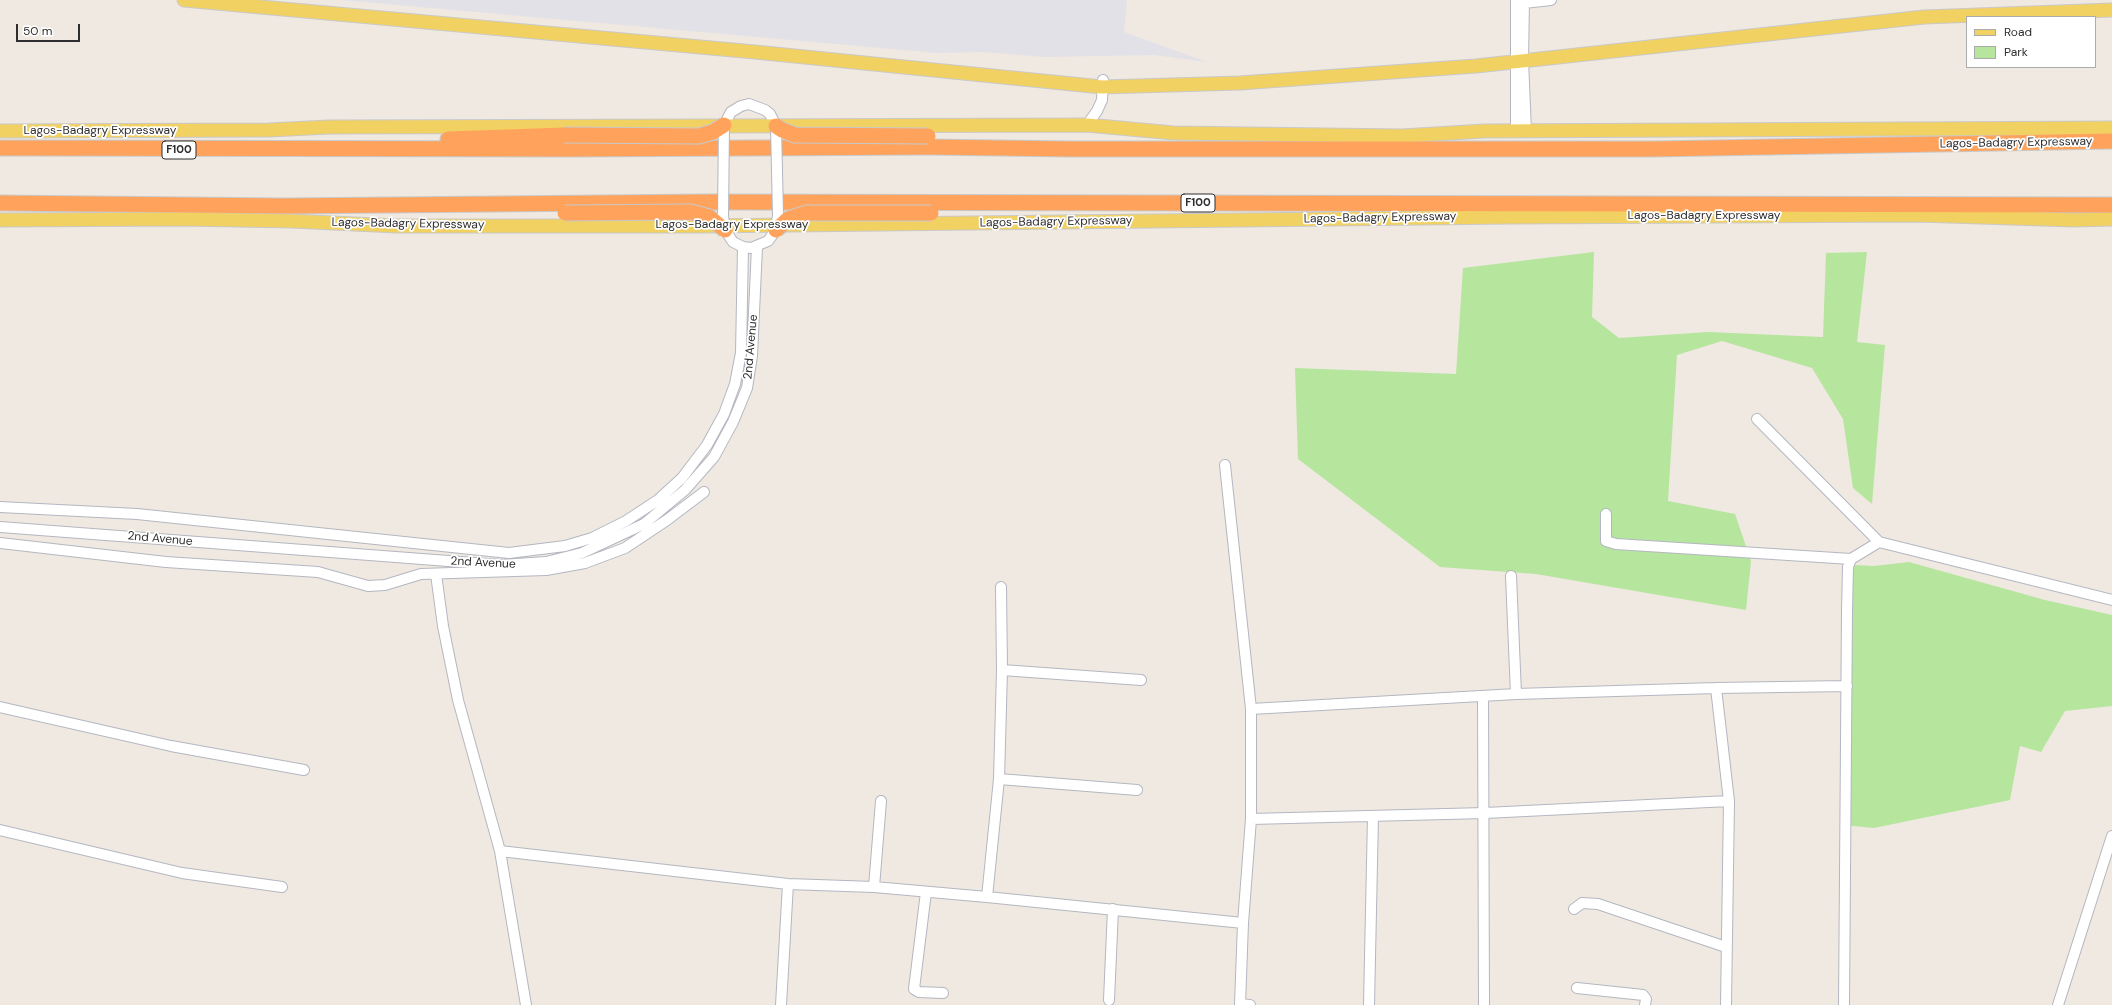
<!DOCTYPE html>
<html>
<head>
<meta charset="utf-8">
<style>
	body { margin:0 }
	#map { position:relative; width:2112px; height:1005px; overflow:hidden; background:#efe9e1; font-family:"DM Sans",sans-serif }
	canvas { display:block }
	.legend { position:absolute; left:1966px; top:16px; width:130px; height:52px; box-sizing:border-box; background:#fff; border:1px solid #ababab; margin:0; padding:5px 7px; list-style:none; font-size:12px; color:#2e2e2e }
	.legend li { display:flex; align-items:center; gap:8px; height:20px }
	.legend b { width:20px; border:1px solid #ababab }
	.scale { position:absolute; left:16px; top:24px; width:64px; height:18px; box-sizing:border-box; border:2px solid #2e2e2e; border-top:0; padding-left:5px; font-size:12px; line-height:14px; white-space:nowrap; color:#2e2e2e; -webkit-text-stroke:3px #fff; paint-order:stroke }
</style>
</head>
<body>
<div id="map">
<canvas width="2112" height="1005"></canvas>
<ul class="legend">
<li><b style="height:5px;background:#f2d163"></b>Road</li>
<li><b style="height:11px;background:#b6e59e"></b>Park</li>
</ul>
<div class="scale">50 m</div>
</div>
<script>
const ctx = document.querySelector('canvas').getContext('2d');
ctx.lineJoin = 'round';
function fill(path, color) { ctx.fillStyle = color; ctx.fill(path, 'evenodd'); }
const toPath = rows => new Path2D(rows.map(r => 'M' + r).join(''));
function trace(path, color, width, dash) { ctx.strokeStyle = color; ctx.lineWidth = width; ctx.lineCap = dash ? 'butt' : 'round'; ctx.setLineDash(dash || []); ctx.stroke(path); }
function label(font, color, halo, rows, align = 'center') {
  ctx.font = font + ' "DM Sans",sans-serif'; ctx.lineWidth = 3.5; ctx.setLineDash([]); ctx.textBaseline = 'middle'; ctx.strokeStyle = halo; ctx.fillStyle = color; for (const [text, x, y, turn = 0] of rows) {
    ctx.save(); ctx.translate(x, y); ctx.rotate((+turn || 0) * Math.PI / 180); ctx.textAlign = isNaN(turn) ? turn : align; if (halo) ctx.strokeText(text, 0, 0); ctx.fillText(text, 0, 0); ctx.restore();
  }
}
fill(toPath([
	[341,0,1127,0,1124,32,1207,62,1154,55,1044,57,984,52,937,53]
]), '#e3e1e8');
fill(toPath([
	[1594,252,1592,317,1619,338,1708,332,1823,337,1826,253,1867,252,1857,342,1885,345,1872,504,1853,488,1843,419,1812,368,1722,341,1677,355,1668,501,1735,514,1751,561,1746,610,1536,574,1440,567,1298,459,1295,368,1456,374,1463,268],
	[1909,562,2045,600,2112,615,2112,706,2065,711,2041,752,2020,746,2010,800,1874,828,1842,825,1843,692,1854,565,1874,566]
]), '#b6e59e');
const minor = toPath([
	[1524,0,1523,60,1526,131],
	[1524,3,1551,0],
	[724,125,731,112,741,106,749,104,765,110,770,114,776,126],
	[1087,125,1097,111,1102,100,1103,80],
	[1516,131,1516,0],
	[725,230,733,242,743,247,751,248,768,241,776,230],
	[1757,419,1879,542],
	[1225,465,1251,709,1251,819,1243,923,1240,1004,1250,1005],
	[0,507,137,514,509,553,565,546,592,538,626,521,658,500,682,478,707,445,724,414,735,384,741,353,743,247],
	[1606,514,1606,541,1616,544,1851,559],
	[0,527,501,565,546,562,582,553,644,524,685,490,714,457,733,422,747,388,752,356,757,247],
	[0,543,166,562,318,572,368,586,385,585,421,574,546,570,585,563,625,548,667,520,704,492],
	[436,574,443,626,458,700,500,851,526,1005],
	[1511,576,1516,694],
	[1001,587,1002,670,999,779,987,897,1243,923],
	[1002,670,1141,680],
	[1716,688,1729,801,1726,1005],
	[1483,696,1484,1005],
	[0,707,171,746,304,770],
	[1251,709,1516,694,1716,688,1847,686],
	[999,779,1137,790],
	[1251,819,1485,813,1729,801],
	[0,830,182,873,282,887],
	[500,851,788,884,874,887,987,897],
	[874,887,881,801],
	[926,892,914,989,919,992,943,993],
	[1574,909,1582,903,1598,904,1726,947],
	[1577,988,1643,995,1646,999,1645,1005],
	[1109,1000,1113,909],
	[781,1005,788,884],
	[1369,1005,1373,816],
	[1844,1005,1847,610,1848,567,1851,559,1879,542,2112,600],
	[2058,1005,2112,836]
]);
const major = toPath([
	[184,0,755,52,1102,87,1240,83,1476,66,1924,17,2112,10],
	[0,131,269,130,329,127,1087,125,1174,133,1402,136,1484,131,2112,128],
	[0,220,183,219,292,221,396,226,702,226,1512,217,1918,215,2074,220,2112,219]
]);
const highway = toPath([
	[448,139,564,135],
	[0,148,572,149,930,147,1069,149,1653,149,2112,141],
	[0,203,283,206,706,202,2112,205]
]);
trace(minor, '#b4b7c1', 12);
trace(major, '#c9c9c9', 15);
trace(highway, '#c9c9c9', 17);
trace(minor, '#fff', 10);
trace(major, '#f2d163', 13);
trace(highway, '#ffa35c', 15);
const minorBridge = toPath([
	[724,125,723,216,725,230],
	[776,230,778,215,776,126]
]);
const highwayBridge = toPath([
	[776,126,782,130,795,135,928,136],
	[564,135,699,136,713,132,724,125],
	[565,213,691,212,709,217,725,230],
	[776,230,788,219,806,213,931,213]
]);
trace(minorBridge, '#b4b7c1', 12, []);
trace(highwayBridge, '#c9c9c9', 17, []);
trace(minorBridge, '#fff', 10);
trace(highwayBridge, '#ffa35c', 15);
for (const [x, y, w] of [
	[179,150,34],
	[1198,203,34]
]) { const box = new Path2D(); box.roundRect(x - w / 2, y - 9, w, 18, 3); ctx.fillStyle = '#fff'; ctx.fill(box); trace(box, '#2e2e2e', 1); }
label('bold 11px', '#2e2e2e', null, [
	["F100",179,150],
	["F100",1198,203]
]);
label('12px', '#2e2e2e', '#fff', [
	["Lagos-Badagry Expressway",100,131],
	["Lagos-Badagry Expressway",2016,143,-1],
	["Lagos-Badagry Expressway",1704,216],
	["Lagos-Badagry Expressway",1380,218,-1],
	["Lagos-Badagry Expressway",1056,222,-1],
	["Lagos-Badagry Expressway",408,224,1],
	["Lagos-Badagry Expressway",732,225],
	["2nd Avenue",751,347,-85],
	["2nd Avenue",160,539,5],
	["2nd Avenue",483,563,3]
]);
</script>
</body>
</html>
